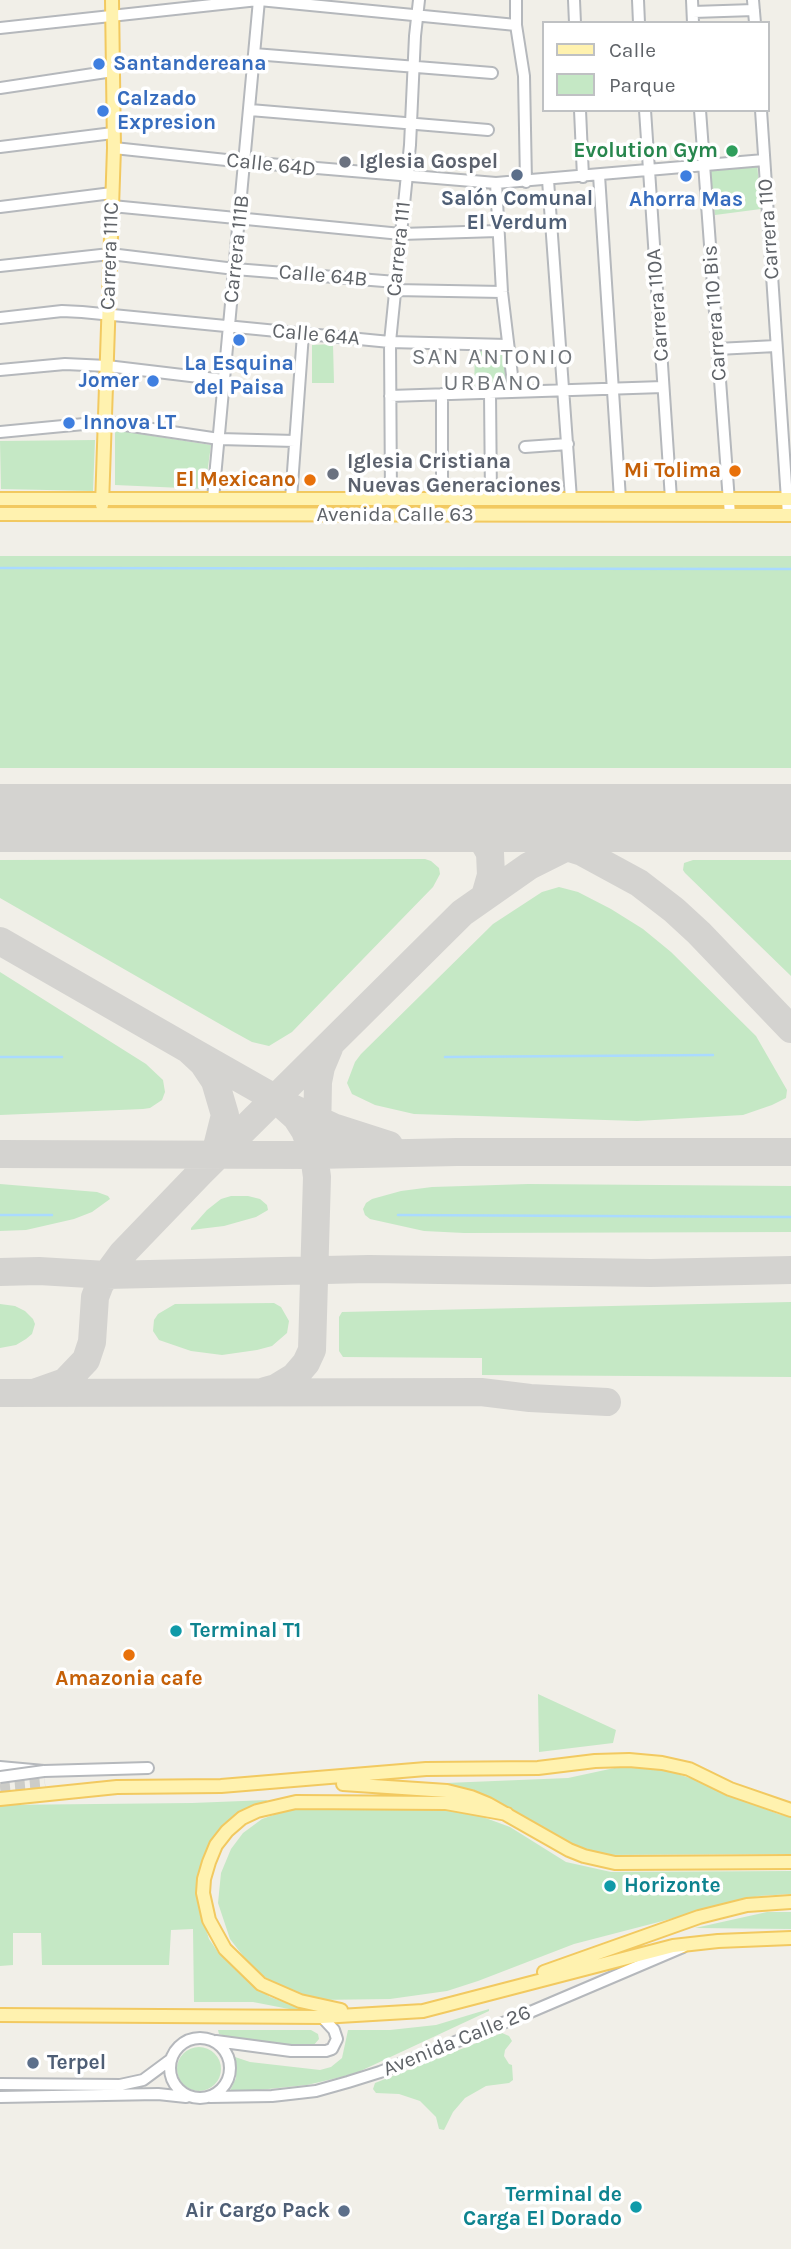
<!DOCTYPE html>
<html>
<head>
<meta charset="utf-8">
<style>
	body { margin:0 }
	#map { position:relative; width:791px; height:2249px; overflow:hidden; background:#f1efe8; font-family:Karla,sans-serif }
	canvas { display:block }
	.legend { position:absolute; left:542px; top:21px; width:228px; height:91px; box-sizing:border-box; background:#fff; border:2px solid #bfc1c3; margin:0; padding:9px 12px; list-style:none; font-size:21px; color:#5f6368 }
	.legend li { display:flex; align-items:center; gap:14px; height:35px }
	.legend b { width:35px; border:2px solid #bfc1c3 }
</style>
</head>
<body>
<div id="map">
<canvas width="791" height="2249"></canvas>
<ul class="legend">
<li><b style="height:9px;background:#fff2af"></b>Calle</li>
<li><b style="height:19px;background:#c5e8c5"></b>Parque</li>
</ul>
</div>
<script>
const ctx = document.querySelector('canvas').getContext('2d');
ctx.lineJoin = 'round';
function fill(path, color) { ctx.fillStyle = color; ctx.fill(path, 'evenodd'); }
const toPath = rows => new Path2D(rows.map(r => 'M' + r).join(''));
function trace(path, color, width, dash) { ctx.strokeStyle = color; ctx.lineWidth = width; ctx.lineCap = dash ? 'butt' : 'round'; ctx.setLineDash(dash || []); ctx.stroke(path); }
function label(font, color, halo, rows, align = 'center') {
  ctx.font = font + ' Karla,sans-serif'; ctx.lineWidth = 7; ctx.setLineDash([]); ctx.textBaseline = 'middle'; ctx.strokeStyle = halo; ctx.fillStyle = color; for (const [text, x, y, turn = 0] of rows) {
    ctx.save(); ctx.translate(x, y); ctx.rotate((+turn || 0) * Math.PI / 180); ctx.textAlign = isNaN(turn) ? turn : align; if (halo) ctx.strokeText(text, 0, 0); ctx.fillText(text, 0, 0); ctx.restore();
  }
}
fill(toPath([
	[757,163,761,209,715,215,710,167],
	[333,344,334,383,312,383,312,345],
	[504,349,509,389,474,390,475,350],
	[115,430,211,445,205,489,115,485],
	[95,440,93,491,1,489,0,441],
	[0,556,791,556,791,768,0,768],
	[425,859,431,861,439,868,440,874,433,887,292,1032,269,1046,252,1042,232,1031,0,898,0,860],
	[693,860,791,860,791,976,685,873,683,870,684,863],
	[559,887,578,892,611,909,643,929,671,952,756,1036,787,1090,786,1098,772,1105,743,1115,637,1121,414,1114,375,1105,352,1094,347,1083,355,1062,361,1054,493,924,542,892],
	[0,972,146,1064,163,1080,165,1092,162,1100,150,1108,143,1109,0,1115],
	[0,1184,97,1192,108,1196,110,1199,92,1212,74,1219,26,1230,0,1231],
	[528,1184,791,1186,791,1232,464,1233,424,1231,370,1219,365,1215,363,1209,366,1203,372,1199,401,1191,432,1187],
	[231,1196,248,1196,260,1199,267,1205,268,1210,256,1217,224,1226,191,1230,191,1228,207,1210,221,1199],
	[791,1302,791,1377,482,1375,482,1358,343,1357,339,1351,339,1317,342,1312],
	[274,1303,281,1307,289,1321,287,1333,272,1346,257,1350,222,1355,191,1351,159,1340,153,1331,154,1320,158,1314,175,1304],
	[0,1304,15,1306,25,1311,33,1319,35,1324,32,1334,26,1339,16,1345,0,1348],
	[538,1694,616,1730,613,1743,539,1752],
	[619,1767,659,1768,699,1781,778,1814,791,1817,791,1854,602,1855,576,1849,486,1797,446,1783,568,1778],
	[268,1800,239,1815,226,1825,199,1895,200,1910,209,1939,218,1952,245,1979,270,1997,320,2015,253,2002,194,2002,193,1929,171,1930,169,1965,42,1965,41,1933,13,1933,13,1965,0,1966,0,1805,192,1803],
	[297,1807,461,1809,510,1827,566,1862,611,1872,791,1871,791,1894,759,1896,574,1944,478,1981,447,1991,390,1999,315,2000,282,1988,254,1970,230,1939,218,1903,221,1873,231,1849,243,1833,262,1819],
	[767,1912,791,1912,791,1929,695,1928],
	[489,2009,489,2011,354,2074,307,2085,229,2093,236,2078,235,2057,250,2062,320,2070,331,2067,342,2058,348,2030,390,2030,436,2025],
	[218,2030,311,2030,318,2034,319,2039,313,2046,249,2042,219,2034],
	[502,2033,509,2036,512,2041,505,2050,504,2056,509,2064,512,2065,513,2080,509,2083,486,2086,465,2098,453,2112,444,2130,439,2129,436,2117,420,2101,399,2094,376,2093,373,2089,375,2083],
	'177 2069a22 22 0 1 1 44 0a22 22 0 1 1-44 0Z'
]), '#c5e8c5');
trace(toPath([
	[0,568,791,569],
	[0,1057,62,1057],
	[445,1057,713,1055],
	[0,1215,52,1215],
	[398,1215,791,1217]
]), '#aadaff', 2.5);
trace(toPath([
	[461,818,479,834,490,853,491,875,485,896],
	[475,818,582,852,639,883,674,910,699,933,791,1029],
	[0,941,188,1049,203,1063,215,1081,225,1115,215,1155],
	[188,1049,276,1099,296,1117,305,1131,314,1155,317,1177,312,1350,306,1363,294,1377,276,1388,265,1391],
	[290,1107,333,1127,389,1145],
	[317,1138,318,1082,321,1067,329,1048],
	[0,1154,314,1155,457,1152,791,1152],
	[0,1272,39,1271,106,1275,369,1269,651,1273,791,1270],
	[0,1393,481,1392,530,1398,607,1402],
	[34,1393,65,1382,86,1360,92,1342,95,1297,100,1284,122,1254,201,1172,462,913,529,866,567,847,636,829,695,818]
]), '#d4d3d0', 28);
trace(toPath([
	[0,818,791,818]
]), '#d4d3d0', 68);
trace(toPath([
	[0,1787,45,1783]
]), '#ccccc8', 10, [10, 5]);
const minor = toPath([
	[259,0,516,25],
	[516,0,516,25,524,76,526,182],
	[574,0,575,23],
	[638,0,639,23],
	[692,0,693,23],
	[753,0,755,23],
	[693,12,754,10],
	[0,28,258,0],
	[254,54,492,73],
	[0,88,113,71],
	[250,110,488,130],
	[580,110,583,177],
	[645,110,671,499],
	[700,110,730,515],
	[761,110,788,515],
	[0,147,113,133],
	[114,148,245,162,496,183,764,160],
	[599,175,620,499],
	[548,180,571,499],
	[496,183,502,292,514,392],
	[112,206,401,234,498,231],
	[0,207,112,193],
	[0,266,110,254,235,269,396,282],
	[395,290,502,292],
	[0,318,62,311,82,312,390,342,507,345],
	[717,349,776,346],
	[0,370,65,364,107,366,224,380],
	[490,393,491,499],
	[390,396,663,387],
	[0,432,105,422,219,439,295,441],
	[525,447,568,444],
	[213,499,259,0],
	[291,499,303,334],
	[391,499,390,342,410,145,415,36,419,0],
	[442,499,442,394],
	[0,1767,44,1771,148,1768],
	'170 2068a30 30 0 1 1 60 0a30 30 0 1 1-60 0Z',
	[216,2041,291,2051,326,2051,332,2049,337,2039,334,2030,322,2017],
	[0,2084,120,2085,143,2080,170,2060],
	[0,2097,158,2094,186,2097],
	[210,2097,272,2096,316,2091,348,2082,380,2072,528,2013,683,1947]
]);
const major = toPath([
	[0,499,791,499],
	[102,505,114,148,112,0],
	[0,514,791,515],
	[343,1784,447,1791,471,1797,488,1804,569,1850,584,1856,615,1863,791,1862],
	[0,1799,117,1787,221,1786,426,1769,538,1768,595,1761,629,1760,662,1763,689,1769,730,1789,791,1810],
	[544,1972,699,1917,747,1905,791,1902],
	[341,2010,300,2001,261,1984,225,1949,209,1920,203,1893,204,1879,209,1862,216,1845,227,1831,242,1818,257,1811,296,1802,446,1803,507,1814],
	[0,2015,322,2017,423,2011,673,1946,718,1941,791,1938]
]);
trace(minor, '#b5b8bc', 14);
trace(major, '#f2c960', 16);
trace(minor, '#fff', 10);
trace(major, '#fff2af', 12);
const minorBridge = toPath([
	[0,1777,44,1771]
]);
trace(minorBridge, '#b5b8bc', 14, []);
trace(minorBridge, '#fff', 10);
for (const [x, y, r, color] of [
	[99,64,7,"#3f7fe0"],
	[103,111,7,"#3f7fe0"],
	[732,151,7,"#2e9e5b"],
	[345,162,7,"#6b7280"],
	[517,175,7,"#5c6f8a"],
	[686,176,7,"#3f7fe0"],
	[239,340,7,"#3f7fe0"],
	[153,381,7,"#3f7fe0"],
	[69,423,7,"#3f7fe0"],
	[735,471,7,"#e8710a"],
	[333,474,7,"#6b7280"],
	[310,480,7,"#e8710a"],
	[176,1631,7,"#0f9aa8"],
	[129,1655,7,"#e8710a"],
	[610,1886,7,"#0f9aa8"],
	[33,2063,7,"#5c6f8a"],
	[636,2207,7,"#0f9aa8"],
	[344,2211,7,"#5c6f8a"]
]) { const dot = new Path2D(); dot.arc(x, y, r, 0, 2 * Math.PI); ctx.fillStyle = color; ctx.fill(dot); trace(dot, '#fff', 2.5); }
label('bold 21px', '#366cbe', '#fff', [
	["Santandereana",113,64],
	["Calzado",117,99],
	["Expresion",117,123],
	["Ahorra Mas",686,200,"center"],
	["La Esquina",239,364,"center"],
	["del Paisa",239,388,"center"],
	["Jomer",139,381,"right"],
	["Innova LT",83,423]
], 'left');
label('bold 21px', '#27864d', '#fff', [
	["Evolution Gym",718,151]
], 'right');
label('bold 21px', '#5b616d', '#fff', [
	["Iglesia Gospel",359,162],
	["Iglesia Cristiana",347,462],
	["Nuevas Generaciones",347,486]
], 'left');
label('21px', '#5f6368', '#fff', [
	["Calle 64D",271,165,6],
	["Carrera 110",769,229,-94],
	["Carrera 111B",237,249,-84],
	["Carrera 111",399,249,-84],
	["Carrera 111C",110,256,-88],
	["Calle 64B",323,276,5],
	["Carrera 110A",658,305,-94],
	["Carrera 110 Bis",715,313,-94],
	["Calle 64A",316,335,5],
	["Avenida Calle 63",395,515],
	["Avenida Calle 26",457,2041,-22]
]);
label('bold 21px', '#4e5e75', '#fff', [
	["Salón Comunal",517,199],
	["El Verdum",517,223],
	["Terpel",47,2063,"left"],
	["Air Cargo Pack",330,2211,"right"]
]);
label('bold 21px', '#c56008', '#fff', [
	["Mi Tolima",721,471],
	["El Mexicano",296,480],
	["Amazonia cafe",129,1679,"center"]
], 'right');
label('bold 21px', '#0d838f', '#fff', [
	["Terminal T1",190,1631],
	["Horizonte",624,1886],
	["Terminal de",622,2195,"right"],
	["Carga El Dorado",622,2219,"right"]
], 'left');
ctx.letterSpacing = '2px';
label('23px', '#70757a', '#fff', [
	["SAN ANTONIO",493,357],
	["URBANO",493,383]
]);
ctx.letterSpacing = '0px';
</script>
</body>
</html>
